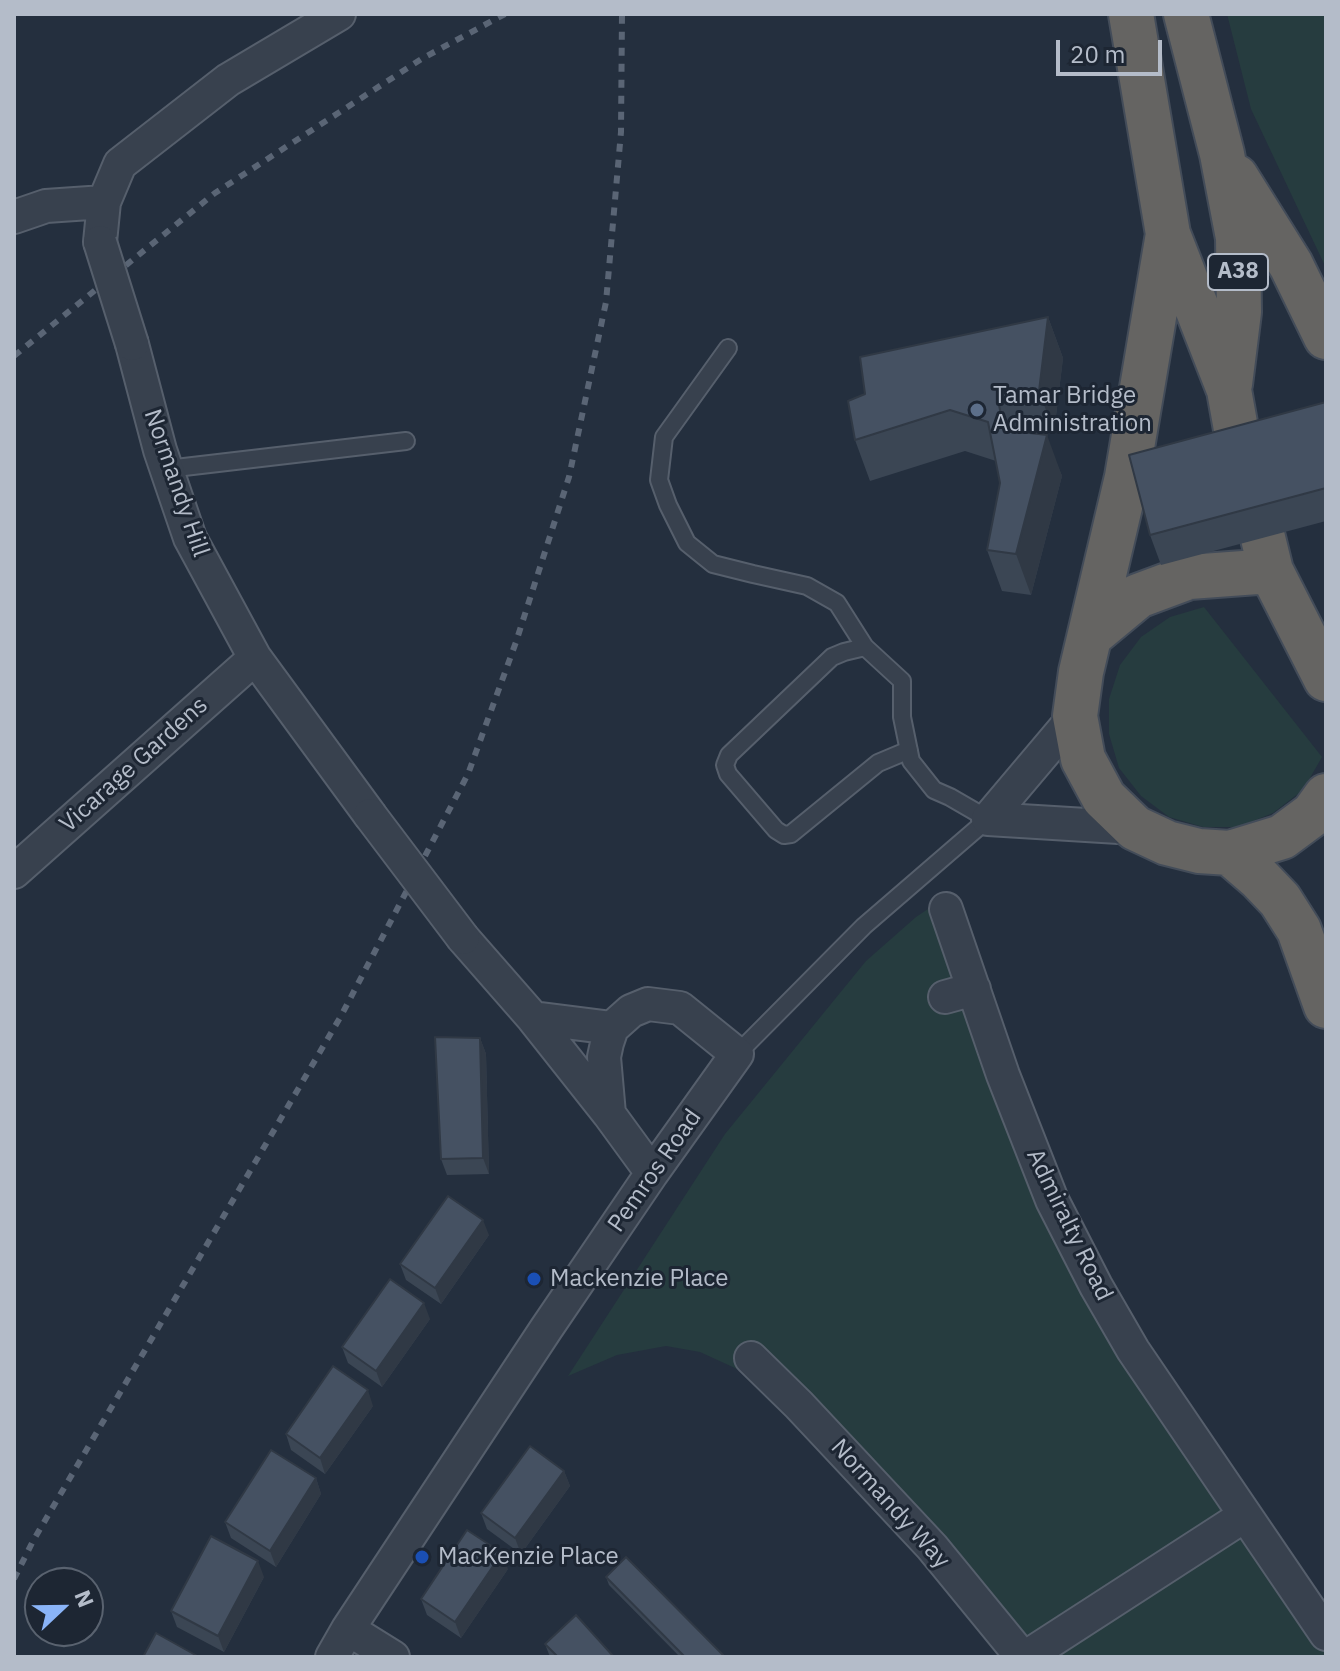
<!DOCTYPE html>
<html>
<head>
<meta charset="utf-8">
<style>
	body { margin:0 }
	#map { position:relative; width:1340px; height:1671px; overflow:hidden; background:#242f3e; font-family:"IBM Plex Sans",sans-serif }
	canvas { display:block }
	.frame { position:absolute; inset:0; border:16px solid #b4bcc9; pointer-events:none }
	.north { position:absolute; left:24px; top:1567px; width:80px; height:80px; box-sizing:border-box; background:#1d2633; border:2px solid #59626f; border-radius:50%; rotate:68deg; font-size:22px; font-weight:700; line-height:32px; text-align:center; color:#b4bcc9 }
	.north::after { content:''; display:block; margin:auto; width:28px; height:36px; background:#8ab4f8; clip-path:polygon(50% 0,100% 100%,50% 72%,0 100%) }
	.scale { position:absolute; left:1056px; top:40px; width:106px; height:36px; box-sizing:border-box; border:4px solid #b4bcc9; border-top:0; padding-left:10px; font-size:24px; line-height:28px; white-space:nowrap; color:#b4bcc9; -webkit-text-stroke:6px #1d2633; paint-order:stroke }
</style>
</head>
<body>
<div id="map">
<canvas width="1340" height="1671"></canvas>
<div class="frame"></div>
<div class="north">N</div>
<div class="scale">20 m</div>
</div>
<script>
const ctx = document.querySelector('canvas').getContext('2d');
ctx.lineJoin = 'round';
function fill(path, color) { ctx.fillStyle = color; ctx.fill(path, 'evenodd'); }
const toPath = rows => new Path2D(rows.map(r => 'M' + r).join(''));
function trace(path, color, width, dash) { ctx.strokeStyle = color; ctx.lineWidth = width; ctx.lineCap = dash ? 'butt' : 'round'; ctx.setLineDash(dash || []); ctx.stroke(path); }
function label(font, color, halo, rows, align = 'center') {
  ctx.font = font + ' "IBM Plex Sans",sans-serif'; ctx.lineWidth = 6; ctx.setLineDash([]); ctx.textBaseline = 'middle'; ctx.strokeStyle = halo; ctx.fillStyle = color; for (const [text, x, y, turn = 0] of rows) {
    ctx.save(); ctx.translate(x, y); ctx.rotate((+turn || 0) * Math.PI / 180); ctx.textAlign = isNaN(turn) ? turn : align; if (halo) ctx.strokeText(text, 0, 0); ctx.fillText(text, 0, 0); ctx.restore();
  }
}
fill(toPath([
	[1227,14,1326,14,1326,268,1251,109],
	[1204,607,1322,757,1303,790,1273,813,1238,827,1203,827,1169,817,1141,796,1119,768,1109,734,1109,699,1120,665,1141,637,1170,617],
	[946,897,1052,1200,1326,1635,1326,1657,1022,1657,759,1379,700,1352,666,1346,617,1355,568,1376,725,1134,866,961,916,917]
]), '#263c3f');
const service = toPath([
	[728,348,664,437,659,480,668,505,687,543,713,564,753,574,807,586,837,603,865,647,902,681,902,717,911,761,934,790,950,797,988,819,864,926,737,1054],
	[167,469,406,441],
	[865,647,844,652,832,657,729,755,725,765,728,774,776,830,784,835,791,834,878,763,909,750]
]);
const minor = toPath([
	[14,217,46,206,104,202],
	[100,242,104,202,120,164,228,80,339,14],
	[132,344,160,450,190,538,255,658,370,815],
	[988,819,1135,828],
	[988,819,1075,716],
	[14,872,255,658],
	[946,909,1003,1075,1052,1200,1096,1286,1133,1350,1326,1634],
	[463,938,533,1018,609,1114,652,1173],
	[945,997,974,989],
	[533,1018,612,1028],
	[751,1358,799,1405,932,1547,1022,1657],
	[348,1629,393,1657],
	[332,1657,348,1629,546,1329,652,1173,737,1054,680,1008,648,1004,631,1011,612,1028,607,1043,604,1057,609,1114],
	[1026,1657,1244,1516]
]);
const trunk = toPath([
	[1131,14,1168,234,1229,390,1241,457],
	[1186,14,1222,154,1238,238,1239,312,1230,384],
	[1236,177,1291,265,1326,337],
	[1168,234,1127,477,1081,672,1075,716,1083,759,1104,798,1135,828,1167,843,1199,851,1230,853,1282,837,1313,814,1326,796],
	[1263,538,1271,571,1326,679],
	[1091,635,1138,596,1189,577,1271,571],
	[1230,853,1259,878,1280,900,1299,930,1326,1006]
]);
trace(service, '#565f6c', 20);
trace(minor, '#565f6c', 36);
trace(trunk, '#434c59', 48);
trace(service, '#38414e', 16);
trace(minor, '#38414e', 32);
trace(trunk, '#656462', 44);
trace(toPath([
	[14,356,215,193,423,58,505,14],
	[14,1579,33,1541,341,1016,468,774,516,642,569,477,606,302,621,132,622,14]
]), '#5a6575', 6, [8, 8]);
const minorBridge = toPath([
	[100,242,132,344],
	[370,815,463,938]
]);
trace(minorBridge, '#565f6c', 36, []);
trace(minorBridge, '#38414e', 32);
fill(toPath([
	[1048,317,1063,358,1054,432,1045,435,1062,476,1031,595,1002,591,987,550,1000,483,996,461,965,451,870,481,855,440],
	[1326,402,1326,521,1161,565,1150,535],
	[480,1038,486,1054,489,1174,447,1175,441,1159],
	[489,1235,441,1304,406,1280,400,1264],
	[430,1319,382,1387,348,1363,342,1347],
	[373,1406,325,1474,291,1450,286,1434],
	[564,1471,570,1486,521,1554,487,1529,481,1513],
	[316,1478,321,1494,276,1567,231,1538,225,1522],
	[508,1569,461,1638,427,1615,421,1599],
	[264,1577,224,1652,177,1627,171,1611],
	[606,1577,725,1657,680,1657,609,1585],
	[545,1644,614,1657,550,1657]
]), '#3b4654');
fill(toPath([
	[1048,317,1063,358,1054,432,1039,391],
	[999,405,1014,446,1004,430],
	[1047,435,1062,476,1031,595,1016,554],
	[480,1038,486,1054,489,1174,483,1158],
	[483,1220,489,1235,441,1304,435,1288],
	[424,1303,430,1319,382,1387,376,1371],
	[368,1390,373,1406,325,1474,320,1458],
	[564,1471,570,1486,521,1554,515,1538],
	[316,1478,321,1494,276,1567,270,1551],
	[502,1553,508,1569,461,1638,455,1622],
	[258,1561,264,1577,224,1652,218,1636]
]), '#303945');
const building = toPath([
	[1048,317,1039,391,999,405,1004,430,1047,435,1016,554,987,550,1000,483,988,422,950,410,855,440,848,401,865,394,860,357,1048,317],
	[1326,402,1326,488,1150,535,1129,455,1326,402],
	[435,1037,480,1038,483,1158,441,1159,435,1037],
	[448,1196,483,1220,435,1288,400,1264,448,1196],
	[390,1279,424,1303,376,1371,342,1347,390,1279],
	[333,1366,368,1390,320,1458,286,1434,333,1366],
	[530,1446,564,1471,515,1538,481,1513,530,1446],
	[271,1450,316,1478,270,1551,225,1522,271,1450],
	[467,1530,502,1553,455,1622,421,1599,467,1530],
	[211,1536,258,1561,218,1636,171,1611,211,1536],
	[626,1557,725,1657,685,1657,606,1577,626,1557],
	[576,1615,614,1657,558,1657,545,1644,576,1615],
	[156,1633,199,1657,143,1657,156,1633]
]);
fill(building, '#455162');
trace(building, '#303945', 2);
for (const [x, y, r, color] of [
	[977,410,8,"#5c6f8a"],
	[534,1279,8,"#1a4fb4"],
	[422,1557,8,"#1a4fb4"]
]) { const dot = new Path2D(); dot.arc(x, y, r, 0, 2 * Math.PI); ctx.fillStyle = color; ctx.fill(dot); trace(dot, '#1d2633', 3); }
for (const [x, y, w] of [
	[1238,272,60]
]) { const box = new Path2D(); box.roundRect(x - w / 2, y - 18, w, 36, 6); ctx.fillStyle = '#1d2633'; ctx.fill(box); trace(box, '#b4bcc9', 2); }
label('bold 22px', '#b4bcc9', null, [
	["A38",1238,272]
]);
label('24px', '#b4bcc9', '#1d2633', [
	["Tamar Bridge",993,396],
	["Administration",993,424],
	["Mackenzie Place",550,1279],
	["MacKenzie Place",438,1557]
], 'left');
label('24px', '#b4bcc9', '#1d2633', [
	["Normandy Hill",176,483,71],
	["Vicarage Gardens",134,765,-42],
	["Pemros Road",655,1171,-55],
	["Admiralty Road",1069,1225,64],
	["Normandy Way",890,1504,48]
]);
</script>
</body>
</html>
